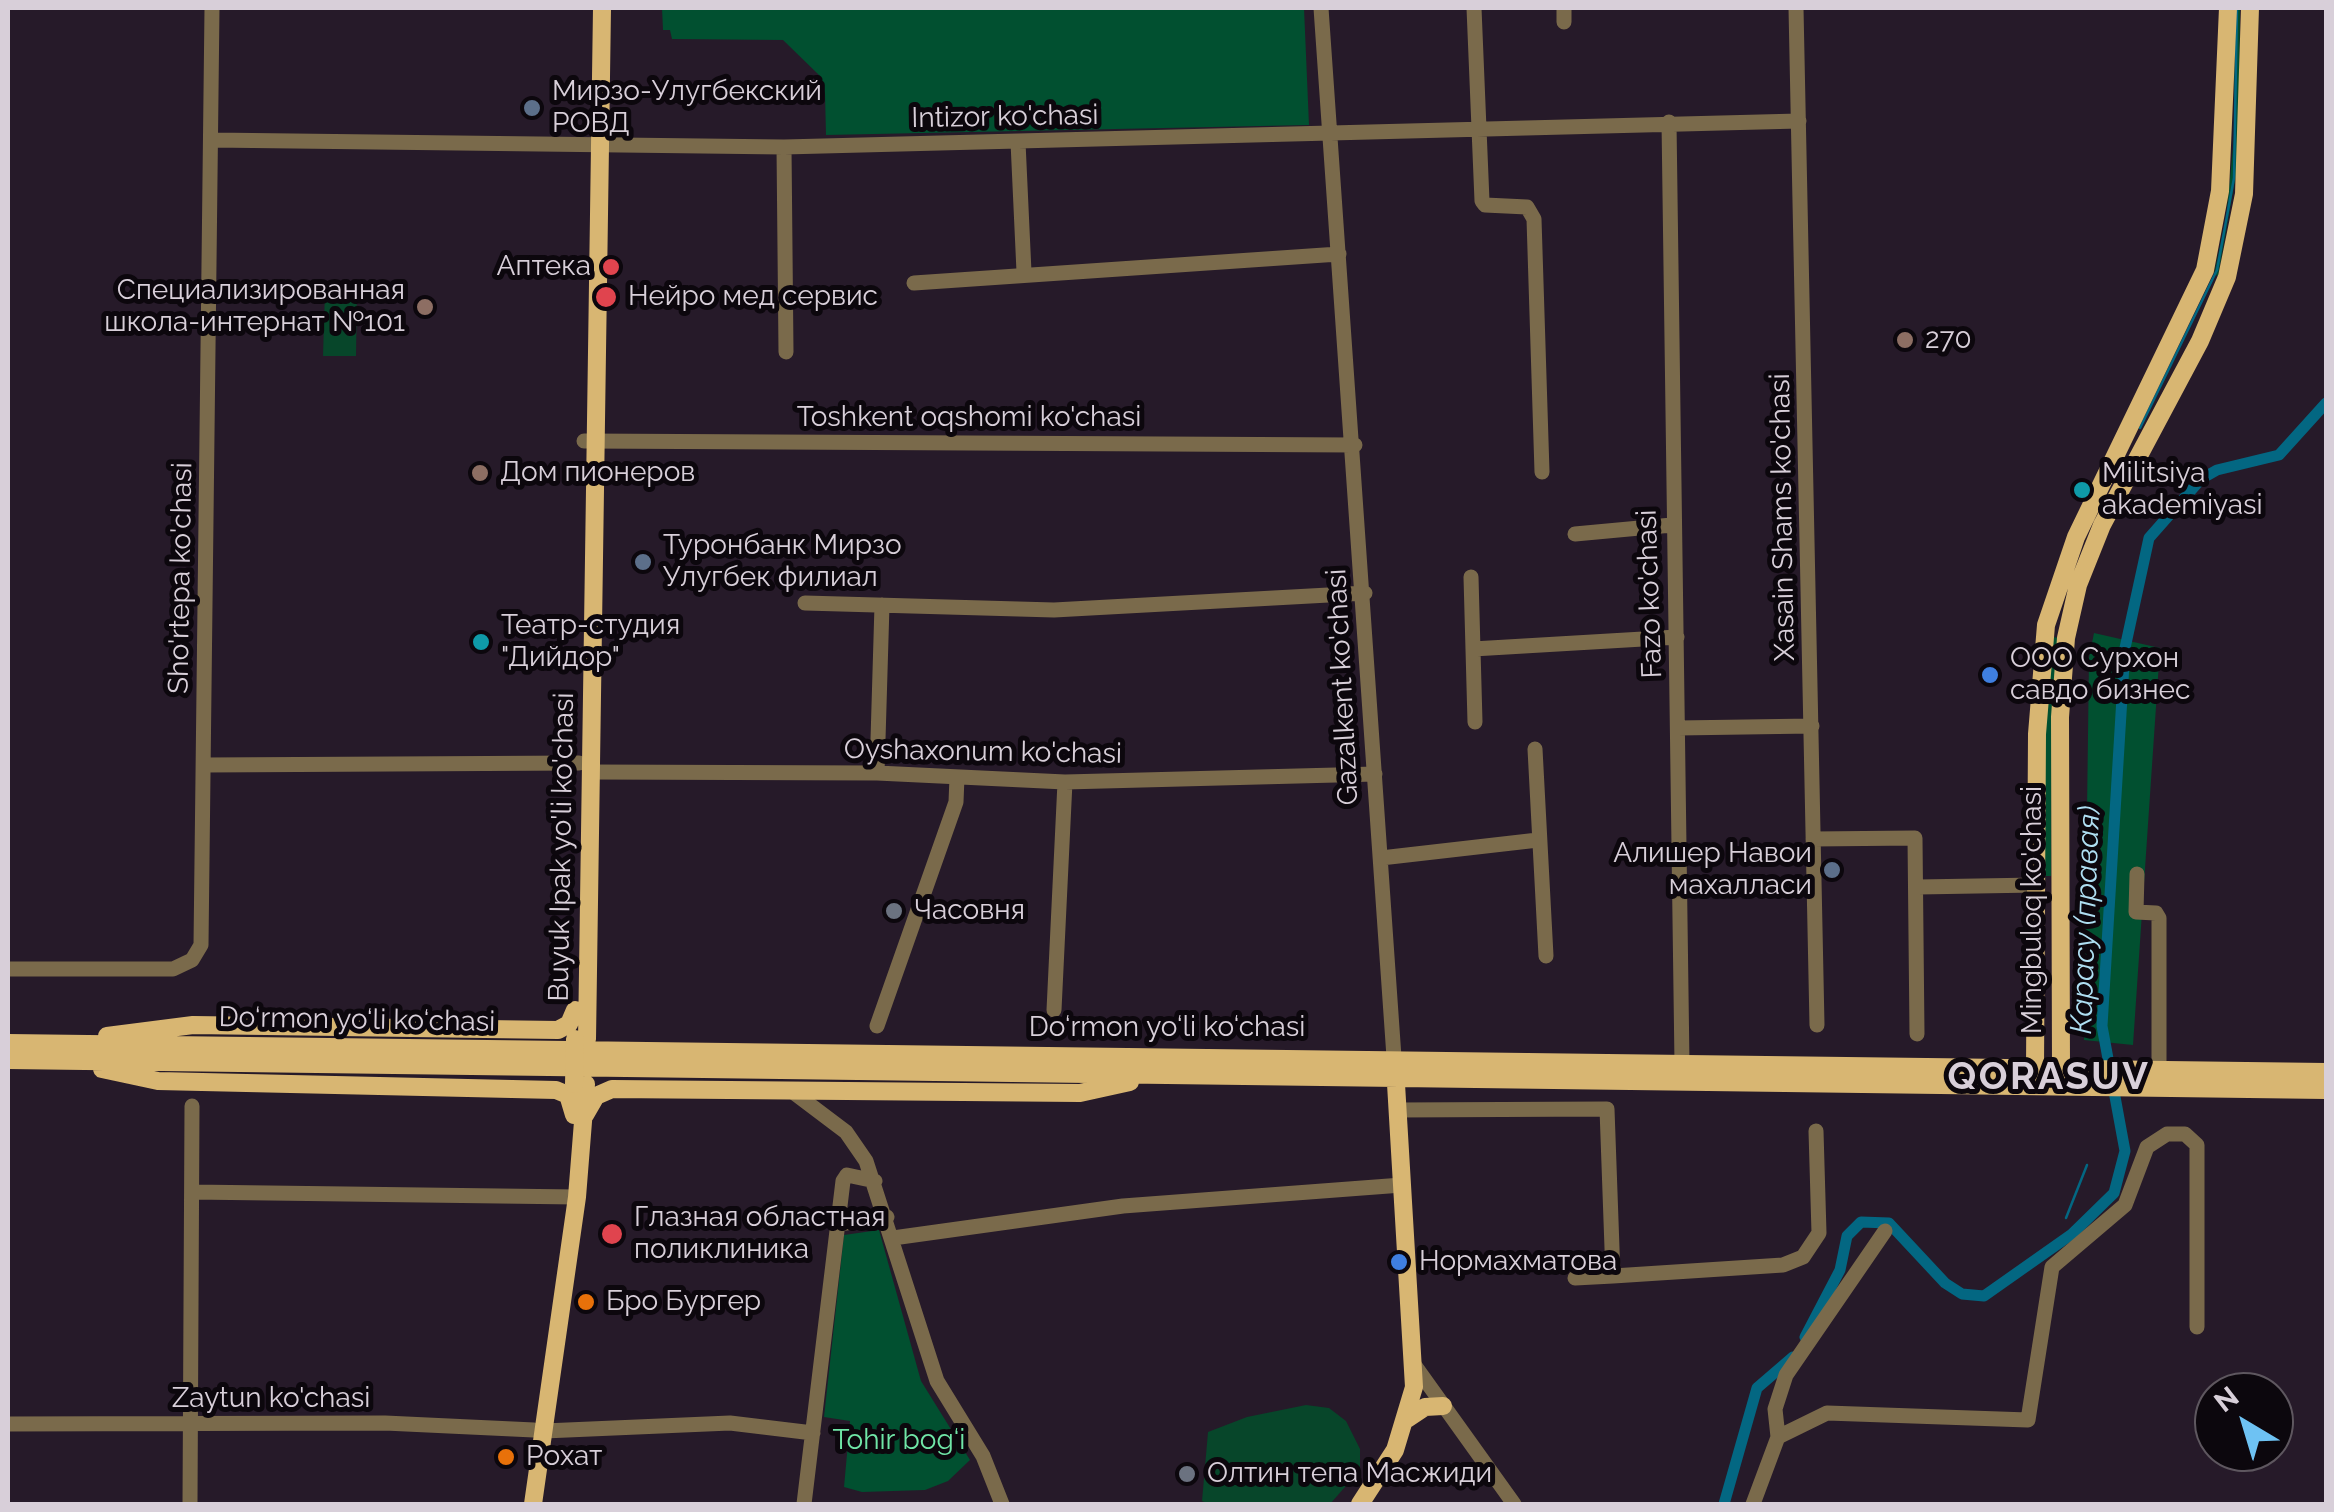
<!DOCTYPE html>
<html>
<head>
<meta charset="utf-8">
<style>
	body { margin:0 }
	#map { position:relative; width:2334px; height:1512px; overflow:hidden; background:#261a29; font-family:Raleway,sans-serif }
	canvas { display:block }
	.frame { position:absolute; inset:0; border:10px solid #d8cfd9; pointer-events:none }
	.north { position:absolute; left:2194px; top:1372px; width:100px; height:100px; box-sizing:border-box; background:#0c070d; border:2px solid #5e575f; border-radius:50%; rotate:322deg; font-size:28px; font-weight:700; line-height:40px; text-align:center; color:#d8cfd9 }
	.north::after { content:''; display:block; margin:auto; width:35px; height:45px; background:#6ec2f3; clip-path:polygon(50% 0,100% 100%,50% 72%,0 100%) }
</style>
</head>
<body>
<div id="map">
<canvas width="2334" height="1512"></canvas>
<div class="frame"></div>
<div class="north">N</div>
</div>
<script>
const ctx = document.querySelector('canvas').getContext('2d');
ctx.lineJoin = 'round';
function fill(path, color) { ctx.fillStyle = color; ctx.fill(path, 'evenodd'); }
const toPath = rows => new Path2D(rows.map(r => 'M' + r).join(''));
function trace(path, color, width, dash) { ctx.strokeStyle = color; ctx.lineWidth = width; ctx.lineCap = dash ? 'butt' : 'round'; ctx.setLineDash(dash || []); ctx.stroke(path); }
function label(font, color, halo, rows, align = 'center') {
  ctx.font = font + ' Raleway,sans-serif'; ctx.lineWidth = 10; ctx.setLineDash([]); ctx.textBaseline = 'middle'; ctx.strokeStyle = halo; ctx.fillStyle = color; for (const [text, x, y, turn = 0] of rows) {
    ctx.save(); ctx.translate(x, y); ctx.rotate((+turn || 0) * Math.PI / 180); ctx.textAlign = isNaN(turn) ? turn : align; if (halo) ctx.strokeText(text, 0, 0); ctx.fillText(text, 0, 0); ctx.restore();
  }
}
fill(toPath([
	[325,290,357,290,356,356,323,356],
	[1306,1405,1329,1408,1346,1421,1360,1449,1360,1470,1330,1504,1209,1504,1202,1501,1208,1432,1247,1417]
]), '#07462a');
fill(toPath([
	[662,8,1304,8,1309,125,826,135,825,94,819,75,783,40,672,39,670,30,663,30],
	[2235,8,2240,8,2238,163,2218,276,2214,274,2226,219,2234,138],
	[2094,633,2160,648,2133,1045,2084,1040,2089,658],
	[2053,637,2059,638,2052,709,2051,876,2044,876,2045,725],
	[879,1230,921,1381,970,1460,948,1481,925,1490,862,1492,844,1487,850,1421,824,1417,844,1235]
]), '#015030');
trace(toPath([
	[2140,428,2217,270,2234,178,2237,8],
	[2066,1218,2087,1165]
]), '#036782', 2.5);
trace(toPath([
	[1805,1337,1840,1270,1847,1236,1861,1222,1889,1223,1945,1283,1962,1294,1984,1296,2072,1234,2114,1193,2125,1151,2102,1026,2125,648,2149,538,2201,479,2217,470,2279,455,2326,403],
	[1724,1504,1757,1388,1793,1357]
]), '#036782', 11);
trace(toPath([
	[1321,8,1394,1057],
	[1474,8,1482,201,1485,205,1527,207,1534,219,1542,472],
	[1796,8,1817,1025],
	[1564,22,1564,8],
	[1669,122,1682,1064],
	[212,140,784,147,1799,121],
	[1018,142,1024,272],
	[784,147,786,352],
	[914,283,1339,254],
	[584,441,1355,445],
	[1575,534,1672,525],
	[1471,577,1475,722],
	[805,603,1054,610,1365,593],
	[1473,649,1677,637],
	[1678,728,1812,726],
	[1535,749,1546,956],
	[204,765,579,763],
	[591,772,877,773,1065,782,1375,774],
	[877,773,882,605],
	[1813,839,1915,838,1917,1034],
	[1381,858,1538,840],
	[2137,874,2136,912,2156,913,2159,918,2159,1070],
	[1918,887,2036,885],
	[8,969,173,969,192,960,201,945,212,8],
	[1054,1010,1065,782],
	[877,1026,956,802,957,777],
	[793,1092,846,1132,866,1161,937,1381,983,1456,1002,1504],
	[1397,1110,1607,1109,1613,1276,1783,1265,1803,1257,1819,1233,1816,1131],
	[192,1192,577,1197],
	[839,1224,887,1217],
	[893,1238,1123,1206,1402,1185],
	[1575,1278,1613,1276],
	[1413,1363,1514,1504],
	[8,1424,385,1423,534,1430],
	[544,1431,730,1423,813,1433],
	[1778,1437,1827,1413,2028,1420,2052,1267,2125,1205,2147,1147,2167,1134,2185,1134,2197,1145,2197,1327],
	[190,1504,192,1106],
	[804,1504,843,1181,847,1175,875,1181],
	[1753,1504,1778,1437,1775,1409,1786,1375,1885,1231]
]), '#7a6a4b', 15);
trace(toPath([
	[107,1036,193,1025,558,1030,569,1024,575,1010],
	[587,1039,602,8],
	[8,1043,2326,1072],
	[8,1060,2326,1090],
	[102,1069,158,1081,556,1090,568,1095,574,1115],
	[2041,1078,2035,1068,2037,734,2046,625,2076,537,2205,270,2220,191,2228,8],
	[2054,1078,2061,1068,2060,717,2066,638,2078,585,2102,525,2200,341,2227,277,2244,194,2250,8],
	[585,1115,596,1096,612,1089,1080,1093,1130,1082],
	[1407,1419,1425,1407,1443,1406],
	[533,1504,577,1197,586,1084],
	[1360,1504,1395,1450,1414,1387,1395,1067]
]), '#d8b672', 18);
trace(toPath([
	[574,1084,575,1039]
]), '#d8b672', 18);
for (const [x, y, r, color] of [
	[532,108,10,"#5c6f8a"],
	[611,267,10,"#e0444e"],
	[606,297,12,"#e0444e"],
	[425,307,10,"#8d6e63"],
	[1905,340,10,"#8d6e63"],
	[480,473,10,"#8d6e63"],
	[2082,490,10,"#0f9aa8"],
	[643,562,10,"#5c6f8a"],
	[481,642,10,"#0f9aa8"],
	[1990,675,10,"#3f7fe0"],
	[1832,870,10,"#5c6f8a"],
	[894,911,10,"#6b7280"],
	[612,1234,12,"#e0444e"],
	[1399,1262,10,"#3f7fe0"],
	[586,1302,10,"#e8710a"],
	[506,1457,10,"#e8710a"],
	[1187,1474,10,"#6b7280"]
]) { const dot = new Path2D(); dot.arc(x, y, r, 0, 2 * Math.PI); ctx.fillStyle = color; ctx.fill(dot); trace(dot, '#0c070d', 4); }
label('28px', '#d8cfd9', '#0c070d', [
	["Мирзо-Улугбекский",552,92],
	["РОВД",552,124],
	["Аптека",591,267,"right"],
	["Специализированная",405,291,"right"],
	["школа-интернат №101",405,323,"right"],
	["Нейро мед сервис",628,297],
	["270",1925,340],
	["Дом пионеров",500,473],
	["Militsiya",2102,474],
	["akademiyasi",2102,506],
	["Туронбанк Мирзо",663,546],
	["Улугбек филиал",663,578],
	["Театр-студия",501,626],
	["\"Дийдор\"",501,658],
	["ООО Сурхон",2010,659],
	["савдо бизнес",2010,691],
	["Алишер Навои",1812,854,"right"],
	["махалласи",1812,886,"right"],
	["Часовня",914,911],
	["Глазная областная",634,1218],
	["поликлиника",634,1250],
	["Нормахматова",1419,1262],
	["Бро Бургер",606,1302],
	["Рохат",526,1457],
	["Олтин тепа Масжиди",1207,1474]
], 'left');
label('28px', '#d8cfd9', '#0c070d', [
	["Intizor ko'chasi",1005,117,-1],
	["Toshkent oqshomi ko'chasi",969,418],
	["Xasain Shams ko'chasi",1783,517,-91],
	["Sho'rtepa ko'chasi",181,578,-89],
	["Fazo ko'chasi",1650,594,-92],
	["Gazalkent ko'chasi",1343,687,-93],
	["Oyshaxonum ko'chasi",983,752,1],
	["Buyuk Ipak yo'li ko'chasi",562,847,-89],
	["Mingbuloq ko'chasi",2033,910,-90],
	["Do‘rmon yo‘li ko‘chasi",357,1020,1],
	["Do‘rmon yo‘li ko‘chasi",1167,1028],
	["Zaytun ko'chasi",271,1399]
]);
label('28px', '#70e6a7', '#0c070d', [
	["Tohir bog‘i",899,1441]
]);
label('italic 30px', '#afdff2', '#0c070d', [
	["Карасу (правая)",2086,920,-88]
]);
ctx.letterSpacing = '2.5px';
label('bold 38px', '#d8cfd9', '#0c070d', [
	["QORASUV",2049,1078]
]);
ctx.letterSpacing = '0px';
</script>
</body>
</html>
